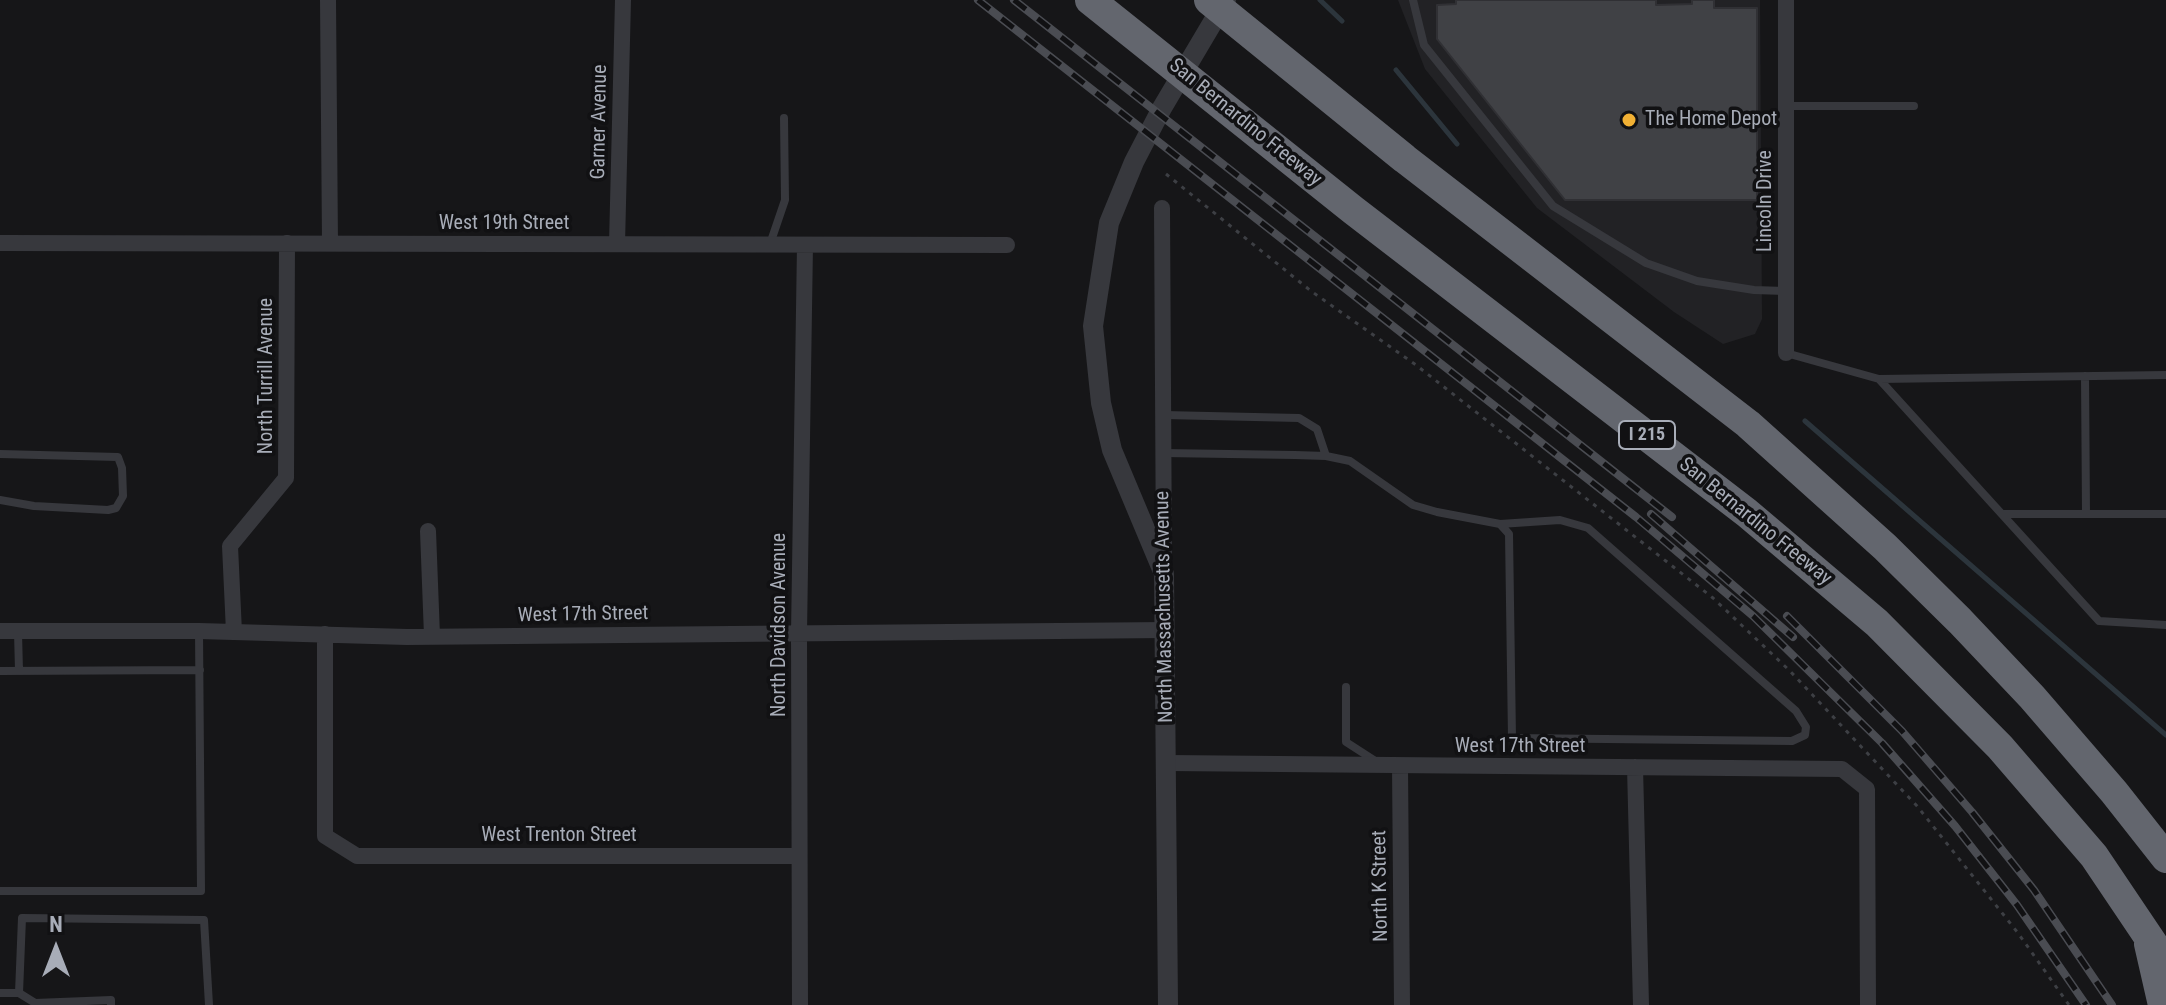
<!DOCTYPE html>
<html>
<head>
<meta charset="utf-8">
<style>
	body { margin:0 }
	#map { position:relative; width:2166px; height:1005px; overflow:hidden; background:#161618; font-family:"Roboto Condensed",sans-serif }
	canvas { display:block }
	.north { position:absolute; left:16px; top:909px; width:80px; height:80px; -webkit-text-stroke:6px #111113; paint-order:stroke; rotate:0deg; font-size:22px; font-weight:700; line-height:32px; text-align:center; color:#a8adb8 }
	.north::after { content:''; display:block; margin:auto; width:28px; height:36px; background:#a8adb8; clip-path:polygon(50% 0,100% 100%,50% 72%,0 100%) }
</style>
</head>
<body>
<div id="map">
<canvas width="2166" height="1005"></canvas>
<div class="north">N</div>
</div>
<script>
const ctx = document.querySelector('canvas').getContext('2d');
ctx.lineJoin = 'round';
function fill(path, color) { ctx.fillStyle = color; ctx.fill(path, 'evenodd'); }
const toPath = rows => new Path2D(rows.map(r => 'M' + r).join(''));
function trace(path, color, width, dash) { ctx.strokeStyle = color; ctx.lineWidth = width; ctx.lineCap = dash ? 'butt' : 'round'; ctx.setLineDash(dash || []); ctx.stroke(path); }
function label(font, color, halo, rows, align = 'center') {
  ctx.font = font + ' "Roboto Condensed",sans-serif'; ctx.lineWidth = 7; ctx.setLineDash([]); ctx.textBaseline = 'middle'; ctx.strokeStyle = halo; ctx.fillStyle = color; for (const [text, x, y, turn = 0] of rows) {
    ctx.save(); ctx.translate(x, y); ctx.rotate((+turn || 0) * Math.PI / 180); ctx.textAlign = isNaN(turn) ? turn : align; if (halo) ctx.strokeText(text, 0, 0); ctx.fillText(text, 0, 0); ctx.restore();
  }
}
fill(toPath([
	[1398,0,1760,0,1762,319,1755,334,1723,344,1674,312,1537,208,1425,69]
]), '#222225');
trace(toPath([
	[1320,0,1342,21],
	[1396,70,1457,144],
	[1805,421,2166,735]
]), '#2c353c', 5);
const building = toPath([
	[1456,0,1656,0,1656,5,1692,4,1692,0,1714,0,1714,8,1757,8,1757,200,1565,200,1437,39,1437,5,1456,4,1456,0]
]);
fill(building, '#404145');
trace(building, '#303034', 2);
trace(toPath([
	[1166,174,1311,291,1416,365,1713,598,1790,671,1917,806,2018,933,2069,1005]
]), '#3d3f44', 3, [4, 6]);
trace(toPath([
	[1413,0,1424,45,1553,206,1646,263,1697,281,1754,290,1785,291],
	[1786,106,1914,106],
	[770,244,785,200,784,118],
	[1786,353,1879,379,2099,621,2166,625],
	[2085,376,2086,514],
	[1879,379,2166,375],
	[1164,415,1299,418,1317,429,1326,456],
	[1164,453,1295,455,1326,456,1350,461,1413,505,1437,512,1500,524,1509,534,1512,738,1792,741,1805,735,1806,727,1796,711,1588,528,1560,520,1500,524],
	[0,454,118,457,122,468,123,496,116,508,108,510,34,506,0,500],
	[2002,514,2166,514],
	[18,632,19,671],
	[0,671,200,670],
	[1346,687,1346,742,1377,762],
	[0,891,201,891,199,631],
	[0,993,19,993,35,1003,111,1000,111,1005],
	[19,993,22,918,204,920,209,1005]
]), '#37383d', 8);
trace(toPath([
	[328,0,330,243],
	[1162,208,1164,566],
	[0,243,1007,245],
	[617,244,623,0],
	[1786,353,1786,0],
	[428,531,432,636],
	[0,631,199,631,407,637,1166,630],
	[234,632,230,546,286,478,287,243],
	[325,634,325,836,357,856,799,856],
	[1167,763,1842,769,1867,789,1868,1005],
	[1400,766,1402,1005],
	[1635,767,1641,1005],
	[800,1005,799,633,805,245]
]), '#37383d', 16);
trace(toPath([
	[1168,1005,1164,574,1112,450,1101,403,1093,326,1109,223,1134,162,1162,108,1226,0]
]), '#37383d', 20);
trace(toPath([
	[1090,0,1353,210,1747,513,1877,623,2000,747,2094,856,2166,963],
	[1209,0,1405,159,1748,424,1885,547,1960,621,2032,697,2114,792,2166,858],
	[2149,944,2163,1005]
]), '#63666e', 30);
const rail = toPath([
	[978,0,1636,517,1753,616,1882,743,1955,826,2017,905,2086,1005],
	[1014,0,1672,517],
	[1651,514,1793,637],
	[1787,616,1902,731,1972,812,2034,890,2112,1005]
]);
trace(rail, '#4a4c52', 8);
trace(rail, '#111113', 5, [15]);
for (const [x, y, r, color] of [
	[1629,120,8,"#f2b134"]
]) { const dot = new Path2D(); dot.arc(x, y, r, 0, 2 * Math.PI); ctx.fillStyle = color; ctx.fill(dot); trace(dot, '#111113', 3); }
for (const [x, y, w] of [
	[1647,435,56]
]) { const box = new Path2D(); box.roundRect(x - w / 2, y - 14, w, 28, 6); ctx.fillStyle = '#111113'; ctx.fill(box); trace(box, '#a8adb8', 2); }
label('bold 18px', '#a8adb8', null, [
	["I 215",1647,435]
]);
label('20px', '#a8adb8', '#111113', [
	["The Home Depot",1645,120]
], 'left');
label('20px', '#a8adb8', '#111113', [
	["Garner Avenue",600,122,-89],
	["San Bernardino Freeway",1245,123,39],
	["Lincoln Drive",1766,201,-90],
	["West 19th Street",504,224],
	["North Turrill Avenue",267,376,-90],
	["San Bernardino Freeway",1755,522,39],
	["North Massachusetts Avenue",1165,607,-91],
	["West 17th Street",583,615,-1],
	["North Davidson Avenue",780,625,-90],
	["West 17th Street",1520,747],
	["West Trenton Street",559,836],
	["North K Street",1381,886,-91]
]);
</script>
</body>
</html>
